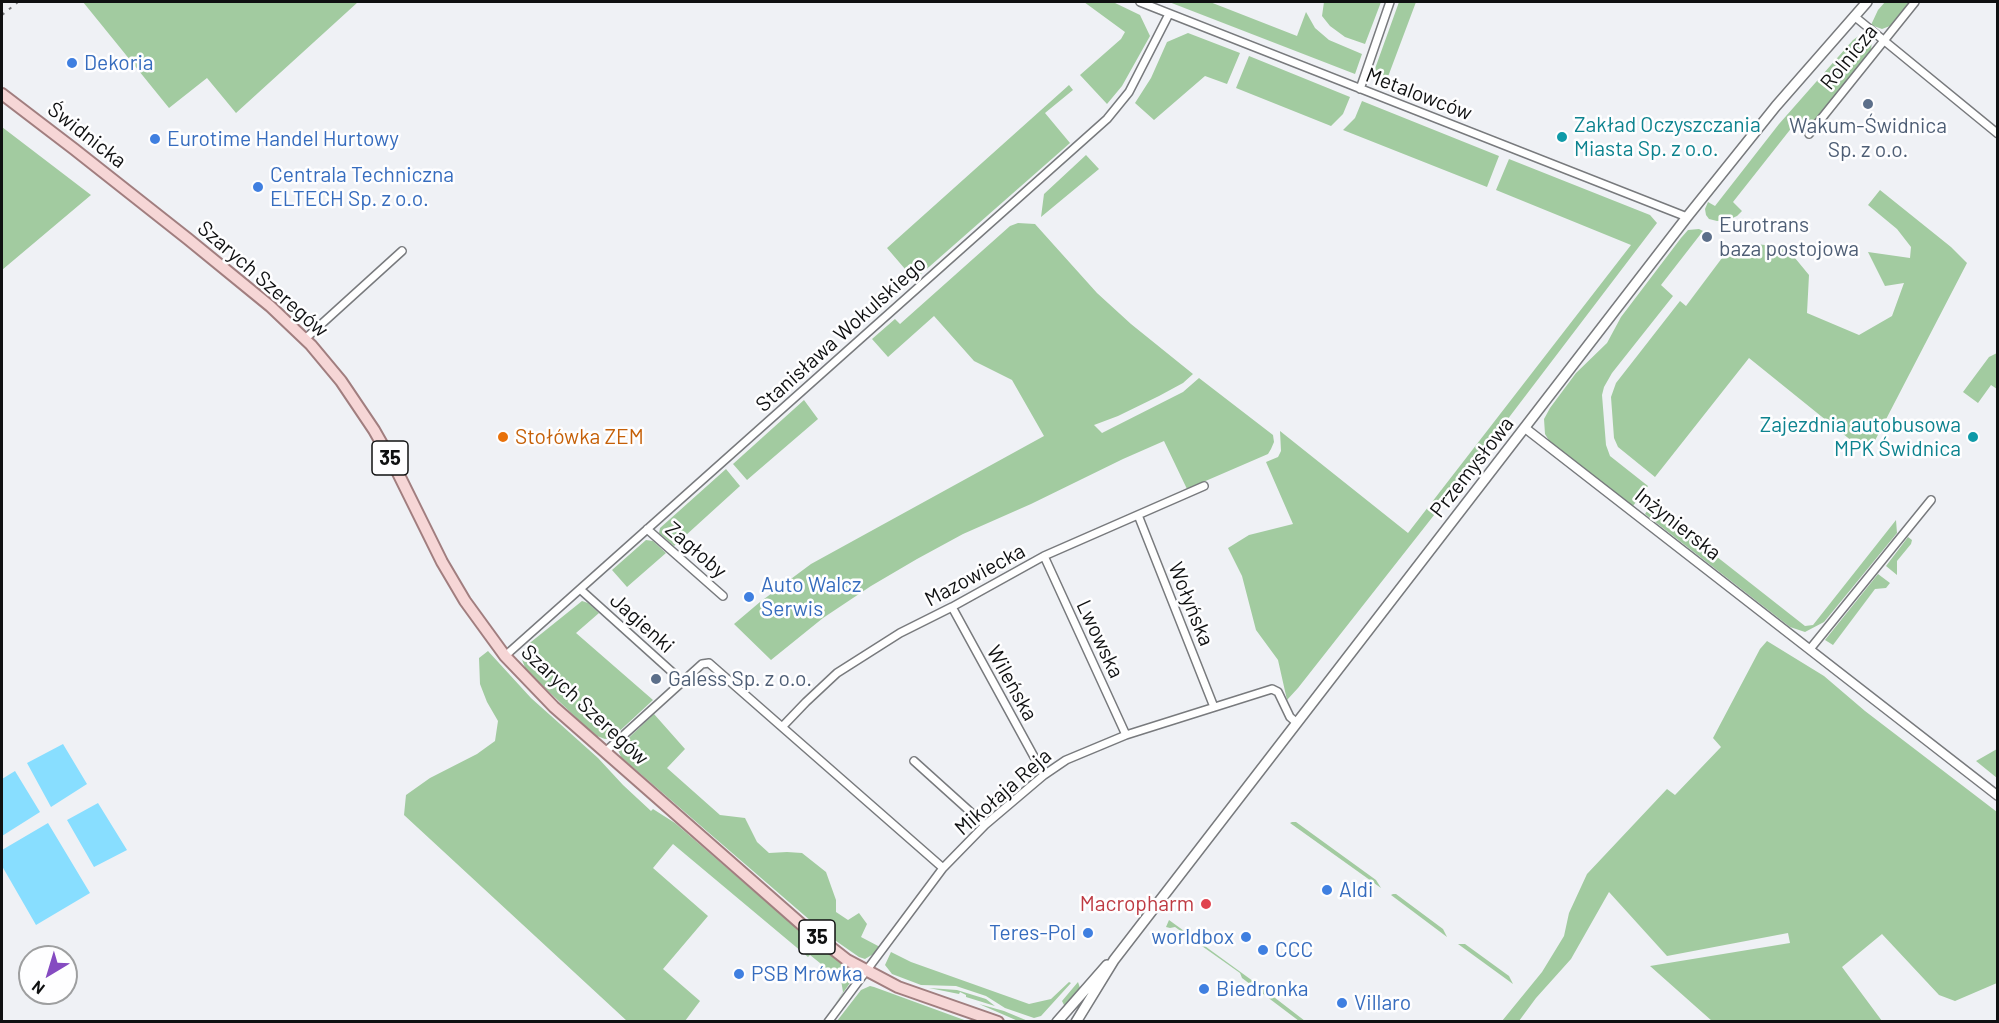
<!DOCTYPE html>
<html>
<head>
<meta charset="utf-8">
<style>
	body { margin:0 }
	#map { position:relative; width:1999px; height:1023px; overflow:hidden; background:#eff1f5; font-family:Barlow,sans-serif }
	canvas { display:block }
	.frame { position:absolute; inset:0; border:3px solid #0f1011; pointer-events:none }
	.north { position:absolute; left:18px; top:945px; width:60px; height:60px; box-sizing:border-box; background:#fefeff; border:2px solid #9e9fa0; border-radius:50%; rotate:218deg; font-size:16px; font-weight:700; line-height:24px; text-align:center; color:#0f1011 }
	.north::after { content:''; display:block; margin:auto; width:21px; height:27px; background:#854bc1; clip-path:polygon(50% 0,100% 100%,50% 72%,0 100%) }
</style>
</head>
<body>
<div id="map">
<canvas width="1999" height="1023"></canvas>
<div class="frame"></div>
<div class="north">N</div>
</div>
<script>
const ctx = document.querySelector('canvas').getContext('2d');
ctx.lineJoin = 'round';
function fill(path, color) { ctx.fillStyle = color; ctx.fill(path, 'evenodd'); }
const toPath = rows => new Path2D(rows.map(r => 'M' + r).join(''));
function trace(path, color, width, dash) { ctx.strokeStyle = color; ctx.lineWidth = width; ctx.lineCap = dash ? 'butt' : 'round'; ctx.setLineDash(dash || []); ctx.stroke(path); }
function label(font, color, halo, rows, align = 'center') {
  ctx.font = font + ' Barlow,sans-serif'; ctx.lineWidth = 5; ctx.setLineDash([]); ctx.textBaseline = 'middle'; ctx.strokeStyle = halo; ctx.fillStyle = color; for (const [text, x, y, turn = 0] of rows) {
    ctx.save(); ctx.translate(x, y); ctx.rotate((+turn || 0) * Math.PI / 180); ctx.textAlign = isNaN(turn) ? turn : align; if (halo) ctx.strokeText(text, 0, 0); ctx.fillText(text, 0, 0); ctx.restore();
  }
}
fill(toPath([
	[83,2,358,2,236,113,207,78,169,108],
	[1084,2,1113,2,1140,15,1150,36,1122,86,1107,104,1080,75,1121,39,1125,32],
	[1169,2,1210,2,1297,36,1306,12,1315,28,1329,40,1362,54,1355,74],
	[1324,2,1381,2,1365,44,1345,37,1330,26,1322,16],
	[1399,2,1416,2,1386,82,1372,77],
	[1885,2,1910,2,1890,26,1882,29,1871,25,1878,10],
	[1188,33,1240,53,1227,84,1205,76,1154,120,1135,103,1151,78,1167,42],
	[1863,33,1872,40,1871,50,1804,134,1793,126,1733,202,1742,211,1737,216,1728,220,1717,221,1709,219,1706,215,1705,209,1708,202,1715,206,1779,124,1853,40],
	[1249,56,1350,97,1343,114,1331,126,1236,88],
	[1069,85,1073,90,1045,113,1070,143,921,274,911,276,887,248],
	[1362,101,1499,156,1487,187,1343,130,1355,118],
	[2,127,91,195,2,270],
	[1086,155,1099,169,1041,217,1044,194],
	[1509,159,1650,215,1657,223,1453,491,1298,688,1287,700,1278,660,1256,630,1242,576,1228,548,1249,535,1293,524,1266,462,1278,457,1281,451,1280,431,1408,533,1631,245,1496,190],
	[1880,190,1951,247,1967,263,1868,454,1749,358,1655,477,1618,447,1614,438,1611,397,1616,383,1680,301,1686,306,1725,254,1749,243,1780,247,1795,258,1809,275,1807,313,1859,335,1892,316,1904,283,1885,286,1868,252,1910,258,1911,247,1897,229,1868,205],
	[1018,223,1035,224,1097,293,1131,324,1193,374,1183,383,1159,396,1118,416,1094,425,1102,433,1183,392,1199,378,1273,435,1274,442,1271,449,1268,454,1187,489,1164,441,1123,459,1031,504,963,534,917,559,871,586,823,618,771,660,734,624,760,602,811,564,1044,436,1012,380,974,361,934,316,888,357,872,339,895,319,900,324,1010,226],
	[1699,229,1703,231,1661,285,1673,296,1612,373,1604,387,1602,395,1606,445,1610,456,1648,486,1633,506,1551,444,1545,434,1544,419,1550,408,1576,373,1607,343,1621,317,1681,238,1688,230],
	[1997,353,1997,389,1991,385,1978,403,1963,392,1989,357],
	[804,400,818,419,747,480,733,464],
	[726,469,740,486,674,546,659,533,660,528],
	[1651,505,1805,626,1813,625,1896,520,1897,533,1824,622,1805,632,1790,627,1645,514],
	[1908,537,1912,540,1911,544,1897,561,1897,575,1886,566],
	[646,540,653,541,666,553,627,587,612,570],
	[1878,574,1890,583,1886,588,1875,589,1833,645,1825,640],
	[582,601,588,603,599,613,576,633,653,700,612,738,605,739,597,736,584,725,526,670,521,657,526,646],
	[1767,641,1824,676,1865,711,1997,812,1997,983,1955,1001,1939,995,1882,934,1842,967,1882,1021,1712,1021,1650,966,1790,943,1788,933,1667,956,1609,892,1571,959,1536,998,1519,1021,1502,1021,1542,972,1564,936,1569,913,1587,874,1667,789,1675,795,1721,747,1713,738,1760,649],
	[488,651,531,698,598,758,623,785,651,811,653,809,675,823,794,926,848,969,852,978,850,983,835,1004,843,992,841,980,810,955,808,957,673,844,653,868,708,916,663,969,700,1001,685,1021,627,1021,404,815,406,795,430,778,477,754,495,741,498,721,487,702,480,684,479,658],
	[654,714,685,749,667,768,720,815,745,818,757,842,769,853,787,852,802,853,826,872,836,900,836,912,848,920,859,913,867,924,861,937,880,947,875,953,865,959,859,957,826,934,621,757,618,750,619,747],
	[1997,749,1997,778,1976,761],
	[1292,822,1296,822,1376,880,1381,888,1290,823],
	[1393,894,1396,894,1443,929,1447,937,1391,895],
	[1169,920,1257,984,1305,1021,1299,1021,1242,978,1240,973,1175,927,1170,928,1166,927],
	[1458,944,1465,944,1509,976,1513,984],
	[891,952,911,962,1029,1004,1051,999,1069,982,1071,983,1041,1016,1034,1018,1005,1008,986,996,956,986,921,985,892,974,885,965],
	[1078,982,1080,988,1065,1007,1062,1001],
	[870,986,874,987,967,1021,837,1021,861,990],
	[929,988,957,990,986,999,995,1006,966,997,966,995,960,992,959,994],
	[979,1004,1004,1011,1028,1021,1018,1021]
]), '#a2cba0');
fill(toPath([
	[63,744,87,784,51,807,27,763],
	[15,771,40,812,2,836,2,779],
	[98,803,127,850,94,867,67,820],
	[48,823,90,893,36,925,2,866,2,850]
]), '#88deff');
const minor = toPath([
	[1140,2,1687,217],
	[1854,16,1998,134],
	[1360,89,1390,2],
	[1809,134,1915,2],
	[305,339,402,251],
	[1138,515,1214,707],
	[647,529,723,596],
	[1044,556,1126,735],
	[581,590,682,681],
	[952,607,1044,775],
	[1810,649,1931,500],
	[505,656,1107,119,1129,92,1169,14],
	[782,727,806,702,837,673,900,633,952,607,1044,556,1204,486],
	[605,752,702,664,709,663,943,868],
	[914,761,985,825],
	[828,1022,943,868,985,825,1044,775,1066,760,1126,735,1272,689,1278,692,1290,717,1297,723]
]);
const tertiary = toPath([
	[1525,428,1998,796]
]);
const secondary = toPath([
	[1057,1022,1107,965],
	[1076,1022,1114,960,1687,217,1776,106,1867,2]
]);
const primary = toPath([
	[2,94,74,149,188,239,270,306,311,345,341,381,374,430,395,467,442,562,465,601,505,656,554,707,801,924,847,960,898,987,998,1022]
]);
trace(minor, '#787a7d', 10);
trace(tertiary, '#787a7d', 11);
trace(secondary, '#787a7d', 12);
trace(primary, '#a17e7f', 14);
trace(minor, '#fff', 7);
trace(tertiary, '#fff', 8);
trace(secondary, '#fff', 9);
trace(primary, '#f6d6d6', 10);
trace(toPath([
	[2,15,18,2]
]), '#787a7c', 2, [3, 6]);
for (const [x, y, r, color] of [
	[72,63,6,"#3f7fe0"],
	[1868,104,6,"#5c6f8a"],
	[1562,137,6,"#0f9aa8"],
	[155,139,6,"#3f7fe0"],
	[258,187,6,"#3f7fe0"],
	[1707,237,6,"#5c6f8a"],
	[503,437,6,"#e8710a"],
	[1973,437,6,"#0f9aa8"],
	[749,597,6,"#3f7fe0"],
	[656,679,6,"#5c6f8a"],
	[1327,890,6,"#3f7fe0"],
	[1206,904,6,"#e0444e"],
	[1088,933,6,"#3f7fe0"],
	[1246,937,6,"#3f7fe0"],
	[1263,950,6,"#3f7fe0"],
	[739,974,6,"#3f7fe0"],
	[1204,989,6,"#3f7fe0"],
	[1342,1003,6,"#3f7fe0"]
]) { const dot = new Path2D(); dot.arc(x, y, r, 0, 2 * Math.PI); ctx.fillStyle = color; ctx.fill(dot); trace(dot, '#fefeff', 2); }
for (const [x, y, w] of [
	[390,458,36],
	[817,937,36]
]) { const box = new Path2D(); box.roundRect(x - w / 2, y - 17, w, 34, 4.5); ctx.fillStyle = '#fefeff'; ctx.fill(box); trace(box, '#0f1011', 1.5); }
label('bold 20px', '#0f1011', null, [
	["35",390,458],
	["35",817,937]
]);
label('21px', '#0f1011', '#fefeff', [
	["Rolnicza",1849,57,-51],
	["Metalowców",1419,94,21],
	["Świdnicka",87,135,38],
	["Szarych Szeregów",263,279,41],
	["Stanisława Wokulskiego",841,334,-42],
	["Przemysłowa",1472,467,-52],
	["Inżynierska",1678,524,38],
	["Zagłoby",696,550,41],
	["Mazowiecka",975,575,-28],
	["Wołyńska",1191,604,68],
	["Jagienki",642,623,42],
	["Lwowska",1100,639,65],
	["Wileńska",1012,683,61],
	["Szarych Szeregów",585,705,43],
	["Mikołaja Reja",1003,792,-41]
]);
label('21px', '#366cbe', '#fefeff', [
	["Dekoria",84,63],
	["Eurotime Handel Hurtowy",167,139],
	["Centrala Techniczna",270,175],
	["ELTECH Sp. z o.o.",270,199],
	["Auto Walcz",761,585],
	["Serwis",761,609],
	["Aldi",1339,890],
	["Teres-Pol",1076,933,"right"],
	["worldbox",1234,937,"right"],
	["CCC",1275,950],
	["PSB Mrówka",751,974],
	["Biedronka",1216,989],
	["Villaro",1354,1003]
], 'left');
label('21px', '#0d838f', '#fefeff', [
	["Zakład Oczyszczania",1574,125],
	["Miasta Sp. z o.o.",1574,149],
	["Zajezdnia autobusowa",1961,425,"right"],
	["MPK Świdnica",1961,449,"right"]
], 'left');
label('21px', '#4e5e75', '#fefeff', [
	["Wakum-Świdnica",1868,126,"center"],
	["Sp. z o.o.",1868,150,"center"],
	["Eurotrans",1719,225],
	["baza postojowa",1719,249],
	["Galess Sp. z o.o.",668,679]
], 'left');
label('21px', '#c56008', '#fefeff', [
	["Stołówka ZEM",515,437]
], 'left');
label('21px', '#be3a42', '#fefeff', [
	["Macropharm",1194,904]
], 'right');
</script>
</body>
</html>
